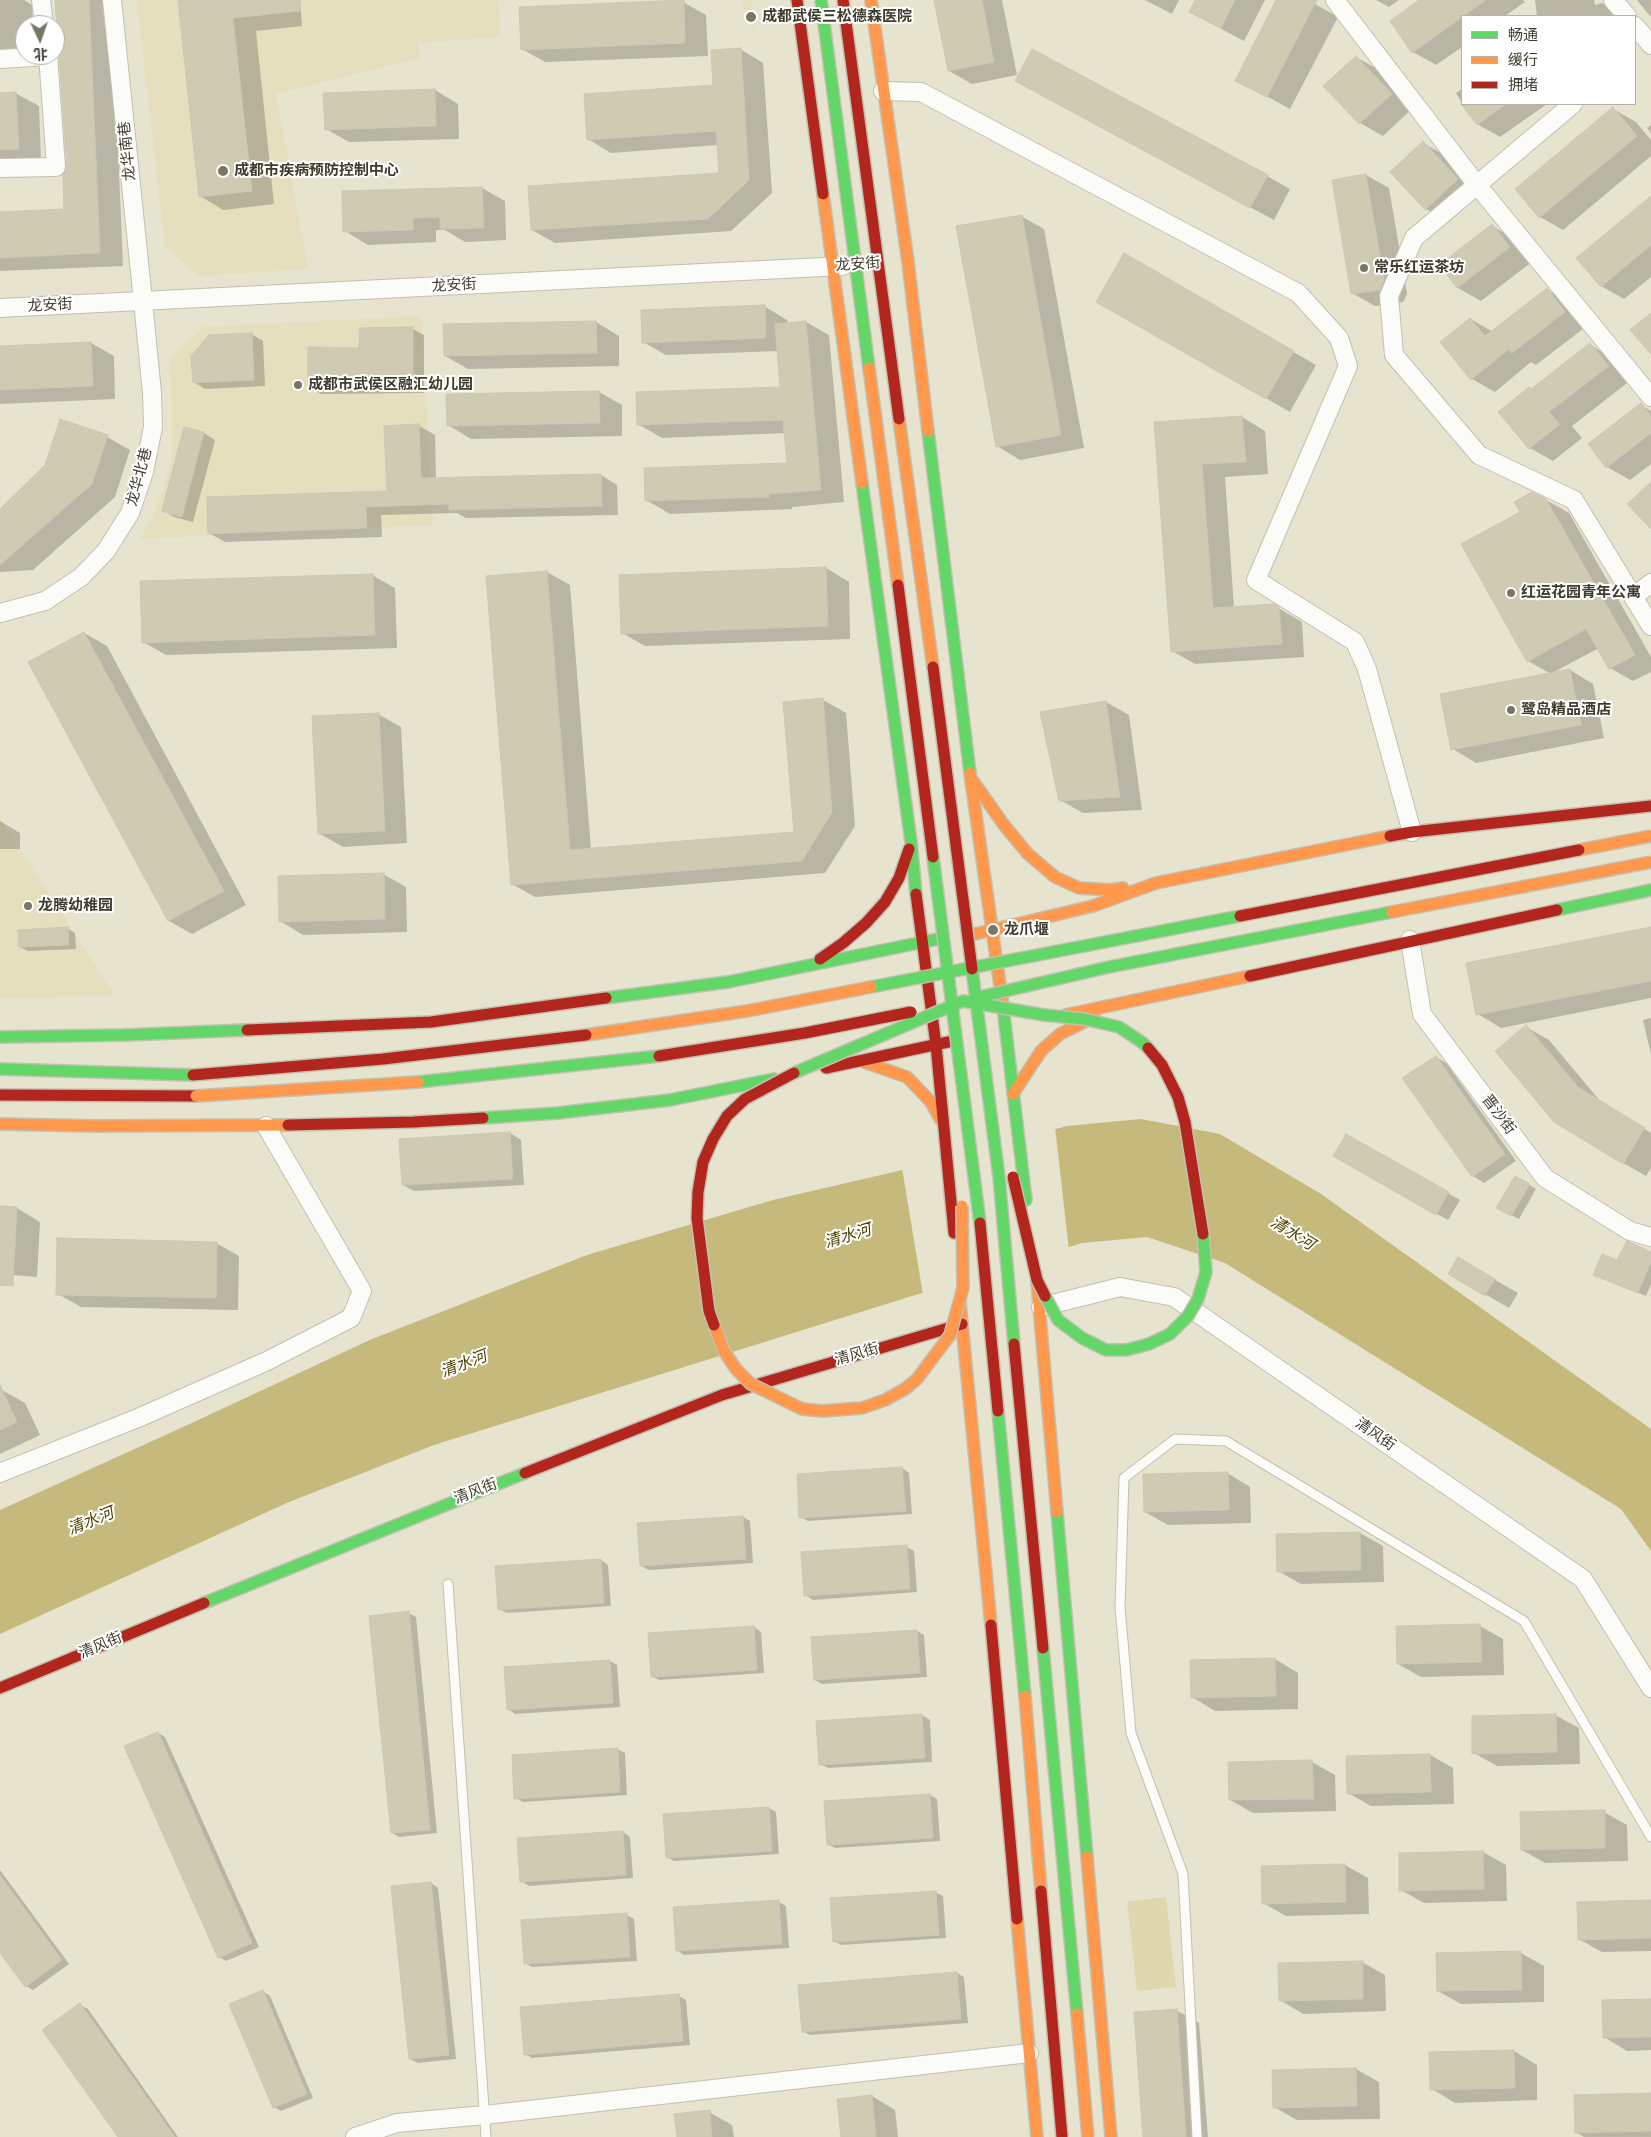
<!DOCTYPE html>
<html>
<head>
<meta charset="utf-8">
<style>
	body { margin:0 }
	#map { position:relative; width:1651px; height:2137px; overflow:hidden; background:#e6e3ce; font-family:Poppins,"Noto Sans SC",sans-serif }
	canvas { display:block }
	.legend { position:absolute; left:1461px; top:15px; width:175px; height:90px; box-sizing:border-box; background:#fff; border:1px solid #b2b1ab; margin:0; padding:6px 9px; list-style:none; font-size:15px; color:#3f3c2d }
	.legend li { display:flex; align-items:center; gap:10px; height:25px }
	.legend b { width:25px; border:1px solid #b2b1ab }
	.north { position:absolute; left:15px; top:15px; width:50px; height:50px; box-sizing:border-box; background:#fff; border:1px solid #b2b1ab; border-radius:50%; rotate:177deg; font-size:14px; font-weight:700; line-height:20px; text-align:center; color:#3f3c2d }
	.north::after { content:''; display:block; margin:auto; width:18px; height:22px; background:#797665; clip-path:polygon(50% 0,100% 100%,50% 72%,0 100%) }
</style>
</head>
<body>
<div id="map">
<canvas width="1651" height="2137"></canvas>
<ul class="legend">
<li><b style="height:6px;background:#63d668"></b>畅通</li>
<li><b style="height:6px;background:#ff974d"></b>缓行</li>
<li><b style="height:6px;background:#b3261e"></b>拥堵</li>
</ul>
<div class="north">北</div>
</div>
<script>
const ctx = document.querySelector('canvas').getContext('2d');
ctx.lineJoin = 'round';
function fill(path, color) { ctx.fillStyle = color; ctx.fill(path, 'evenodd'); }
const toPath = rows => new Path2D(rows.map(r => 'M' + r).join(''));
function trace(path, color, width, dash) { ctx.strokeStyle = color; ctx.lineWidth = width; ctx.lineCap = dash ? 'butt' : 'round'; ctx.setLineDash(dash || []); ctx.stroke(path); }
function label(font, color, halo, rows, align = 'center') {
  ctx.font = font + ' Poppins,"Noto Sans SC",sans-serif'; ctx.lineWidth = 4; ctx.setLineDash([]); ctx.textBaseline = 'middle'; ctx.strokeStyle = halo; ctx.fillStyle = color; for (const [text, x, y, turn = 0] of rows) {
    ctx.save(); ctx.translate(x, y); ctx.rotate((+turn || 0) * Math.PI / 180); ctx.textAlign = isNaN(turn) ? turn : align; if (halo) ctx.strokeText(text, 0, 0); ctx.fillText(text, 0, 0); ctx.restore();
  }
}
fill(toPath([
	[137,0,498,0,501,37,418,43,420,58,276,94,308,269,198,276,165,247],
	[740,0,751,0,756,34],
	[421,316,433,525,140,539,153,516,165,486,173,451,170,359,203,327],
	[0,818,114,995,0,999]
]), '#e5dfbe');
fill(toPath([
	[1166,1897,1176,1987,1137,1991,1127,1902]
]), '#e0d7ae');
fill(toPath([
	[1141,1119,1220,1134,1321,1194,1651,1429,1651,1551,1621,1509,1225,1263,1147,1237,1082,1243,434,1445,289,1502,0,1634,0,1510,181,1428,372,1339,587,1255,773,1200,911,1168,1067,1126]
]), '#c6b97c');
fill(toPath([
	[1055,1127,1069,1250,923,1295,902,1168]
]), '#e6e3ce');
fill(toPath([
	[0,0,24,0,32,5,33,25,25,25,25,55,0,61],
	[57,0,104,0,112,5,123,266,0,271,0,213,66,210,68,166],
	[179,0,300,0,302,26,256,31,274,204,223,210,200,196],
	[935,0,1002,0,1017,75,972,84,949,71],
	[1145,0,1179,0,1172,14],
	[1196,0,1265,0,1244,41,1190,12],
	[1278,0,1308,0,1338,17,1290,109,1237,80],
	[1376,0,1399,0,1389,7],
	[1422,0,1523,0,1525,2,1505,16,1462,16,1462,47,1436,65,1413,52],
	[1535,0,1594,0,1595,5,1602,3,1625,16,1537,16],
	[1637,0,1651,0,1651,16,1650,16],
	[683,2,706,15,708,56,545,62,522,49],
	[740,49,763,63,772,193,731,231,555,243,532,230,720,175,718,145,611,153,588,139,715,86],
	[1356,57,1379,70,1414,107,1383,136,1360,123],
	[1462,89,1462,103,1456,93],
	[435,90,458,104,459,139,349,142,326,129],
	[15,93,39,106,41,161,0,163,0,94],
	[1039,94,1267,176,1290,189,1274,220],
	[1463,104,1547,104,1500,137,1477,124],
	[1613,109,1636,122,1651,140,1651,156,1563,230,1540,217],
	[1651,125,1651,133,1647,128],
	[1423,143,1446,156,1480,193,1449,222,1426,209],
	[1366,175,1389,188,1407,294,1403,302,1375,306,1352,293],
	[482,188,505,201,506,240,465,242,445,230,436,230,436,242,368,245,345,231,343,192],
	[1651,197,1651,277,1624,299,1601,286],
	[1021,216,1044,229,1084,448,1020,460,997,446],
	[1492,226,1515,239,1533,261,1481,301,1458,288,1441,266],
	[1125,255,1316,365,1290,412,1098,301],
	[1547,290,1570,303,1588,325,1536,365,1531,362,1495,392,1472,379,1471,319,1493,332],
	[764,306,787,320,788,324,806,322,829,335,844,502,792,507,792,509,670,514,646,500,789,464,786,433,662,438,638,424,782,388,779,351,666,355,643,342],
	[596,322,619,336,619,366,468,369,445,356],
	[413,329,424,335,424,393,321,394,309,387,361,349],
	[251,334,263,341,265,386,205,389,194,382],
	[91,343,114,356,115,399,0,404,0,347],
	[1590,345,1613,358,1631,380,1572,426,1582,438,1553,461,1530,448,1500,412],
	[599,392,622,405,622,436,471,439,448,425],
	[1641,405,1651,411,1651,464,1630,480,1607,467],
	[1242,417,1265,431,1268,474,1225,477,1234,608,1273,605,1302,622,1304,657,1195,664,1172,651,1156,424],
	[419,426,435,435,436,479,601,475,617,485,618,515,466,518,457,513,381,515,382,537,225,542,209,533,388,492],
	[185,429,204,433,215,440,193,522,174,517,163,510],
	[107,437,130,450,115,497,33,570,0,572,0,511],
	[1546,500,1569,513,1651,657,1651,672,1633,681,1610,668,1599,648,1552,673,1570,670,1593,684,1604,738,1476,763,1453,749,1551,674,1528,661],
	[826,568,849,582,850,639,645,646,622,633],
	[547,572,570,585,591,850,795,833,823,700,846,713,855,826,825,873,535,897,512,884],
	[372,575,395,588,397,648,166,655,143,642],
	[84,633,107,646,246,905,192,934,169,921],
	[1106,702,1129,715,1142,810,1083,813,1060,800],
	[378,714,401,727,407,843,343,847,320,834],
	[0,821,20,833,20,849,0,849],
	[383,874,406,887,407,932,303,935,280,921],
	[1651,928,1651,998,1501,1028,1478,1014],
	[68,929,75,933,76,949,28,951,20,947],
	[1651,1018,1651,1054,1643,1020],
	[1526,1027,1549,1040,1601,1102,1651,1133,1651,1168,1646,1176,1623,1163],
	[1436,1057,1447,1064,1516,1161,1484,1183,1473,1176],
	[510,1133,521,1140,524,1185,414,1191,403,1185],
	[1346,1135,1460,1200,1448,1220,1334,1156],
	[1516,1177,1536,1189,1519,1219,1498,1208],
	[0,1207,17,1208,40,1222,37,1277,0,1274],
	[216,1243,239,1256,238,1310,81,1307,58,1294],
	[1651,1254,1651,1284,1646,1296,1602,1278,1618,1262],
	[1458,1259,1518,1293,1509,1308,1450,1274],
	[2,1390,25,1403,40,1435,0,1454,0,1391],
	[902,1468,909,1473,912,1514,808,1521,801,1517],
	[1227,1473,1250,1487,1251,1523,1168,1525,1145,1512],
	[743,1517,750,1521,753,1563,649,1570,641,1566],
	[1360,1533,1383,1546,1384,1582,1301,1584,1278,1571],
	[907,1547,914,1551,917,1592,813,1600,805,1595],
	[601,1560,608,1565,611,1606,507,1613,499,1609],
	[408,1613,416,1617,437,1833,399,1837,392,1833],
	[1480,1626,1503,1639,1504,1675,1421,1677,1398,1664],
	[754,1627,761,1632,764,1673,659,1680,652,1676],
	[917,1631,924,1635,927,1677,822,1684,815,1680],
	[1275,1659,1298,1673,1298,1709,1215,1711,1192,1697],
	[610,1661,617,1665,620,1707,515,1714,508,1709],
	[922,1715,930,1720,932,1762,828,1768,820,1764,818,1722],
	[1555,1715,1579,1728,1580,1764,1497,1766,1474,1753],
	[158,1733,165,1737,259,1947,226,1961,219,1957],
	[617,1749,625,1753,627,1795,523,1802,516,1798],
	[1430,1755,1453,1768,1454,1804,1371,1806,1348,1793,1347,1757],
	[1312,1762,1335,1775,1336,1811,1253,1813,1230,1800,1229,1764],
	[930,1795,937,1799,940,1841,835,1848,828,1844],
	[769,1808,776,1812,779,1854,674,1861,667,1857],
	[1604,1812,1627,1825,1628,1861,1545,1863,1522,1850],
	[623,1832,630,1837,633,1878,529,1886,521,1881],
	[1483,1852,1506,1865,1507,1901,1424,1903,1401,1890],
	[1345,1865,1368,1878,1369,1914,1286,1916,1263,1903],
	[0,1870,69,1964,33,1990,26,1986,0,1951],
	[431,1883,438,1888,456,2059,418,2063,410,2059],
	[935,1892,943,1896,946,1938,841,1945,834,1941],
	[1651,1901,1651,1951,1602,1952,1579,1939],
	[779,1902,786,1906,789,1948,684,1955,677,1950],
	[627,1915,634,1919,637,1961,532,1967,525,1963],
	[1521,1953,1544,1966,1544,2002,1461,2004,1438,1991],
	[1362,1962,1385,1975,1386,2011,1303,2014,1280,2000],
	[957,1973,964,1977,968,2023,810,2035,803,2031],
	[263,1991,270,1996,313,2098,281,2111,274,2107],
	[679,1996,686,2000,690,2045,532,2058,525,2054],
	[1651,2000,1651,2050,1627,2051,1604,2037],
	[80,2005,88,2009,178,2137,119,2137],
	[1176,2010,1199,2023,1208,2137,1144,2137],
	[1514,2051,1537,2065,1537,2100,1455,2103,1432,2089],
	[1356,2069,1379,2082,1380,2119,1297,2120,1274,2107,1273,2071],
	[1651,2094,1651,2137,1584,2137,1576,2132],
	[872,2096,895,2110,898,2137,842,2137],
	[709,2112,732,2125,734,2137,678,2137]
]), '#0003');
const building = toPath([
	[55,0,89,0,100,253,0,258,0,212,64,209,63,175,67,166,55,0],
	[178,0,300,0,300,11,233,18,252,191,199,197,178,0],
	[684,0,685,43,521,50,519,7,684,0],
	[934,0,982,0,994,62,948,71,934,0],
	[1195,0,1235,0,1221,28,1189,12,1195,0],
	[1276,0,1317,0,1267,97,1235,81,1276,0],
	[1419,0,1486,0,1412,53,1390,21,1419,0],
	[741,48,749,180,708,219,531,230,528,186,719,173,716,131,587,140,584,94,713,85,711,50,741,48],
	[1032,49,1268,175,1250,208,1015,81,1032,49],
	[1356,56,1392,94,1359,124,1323,86,1356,56],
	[435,89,436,126,325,130,323,93,435,89],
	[16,92,19,149,0,150,0,93,16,92],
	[1461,104,1506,104,1477,125,1461,104],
	[1613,107,1637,136,1539,218,1515,189,1613,107],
	[1423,141,1458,179,1425,210,1390,172,1423,141],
	[1366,174,1384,280,1380,290,1351,294,1332,180,1366,174],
	[482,187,484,228,440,229,440,217,413,218,413,230,343,232,342,191,482,187],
	[1651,196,1651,245,1601,287,1576,258,1651,196],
	[1022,215,1061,435,996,447,956,226,1022,215],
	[1492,224,1510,247,1457,288,1439,265,1492,224],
	[1124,253,1294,351,1266,399,1096,302,1124,253],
	[1547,288,1565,312,1512,353,1509,349,1471,380,1440,342,1470,318,1485,336,1547,288],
	[765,305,766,338,642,343,641,310,765,305],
	[1651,313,1651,354,1630,330,1651,313],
	[596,321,597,353,444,356,443,324,596,321],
	[806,321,821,490,769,494,769,497,645,501,644,468,787,463,783,420,637,425,636,392,780,387,775,324,806,321],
	[413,327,413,387,308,388,308,347,359,348,360,328,413,327],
	[252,333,254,380,193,383,191,356,209,335,252,333],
	[91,342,93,386,0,390,0,346,91,342],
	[1590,343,1609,366,1549,412,1560,424,1529,449,1498,412,1529,387,1531,389,1590,343],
	[599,391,600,423,447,426,446,394,599,391],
	[1641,403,1651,416,1651,433,1606,468,1588,444,1641,403],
	[1242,416,1246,462,1202,464,1213,608,1274,604,1279,607,1282,644,1171,652,1154,422,1242,416],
	[60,419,108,435,92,484,0,565,0,509,45,465,60,419],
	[419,424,421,478,601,474,602,506,449,510,449,504,366,507,367,528,208,534,207,497,387,491,384,426,419,424],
	[184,427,204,432,182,517,162,511,184,427],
	[1651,482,1651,529,1627,504,1651,482],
	[1532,492,1546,499,1635,655,1609,669,1586,629,1527,662,1461,544,1520,512,1514,502,1532,492],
	[826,567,828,626,621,634,619,575,826,567],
	[547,571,570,850,794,832,783,702,823,698,832,812,802,861,511,885,486,576,547,571],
	[373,574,375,635,142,643,140,581,373,574],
	[84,632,224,891,168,921,28,662,84,632],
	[1570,669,1581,725,1451,750,1440,694,1570,669],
	[1106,701,1120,797,1059,801,1040,712,1106,701],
	[379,713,385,831,318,834,312,716,379,713],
	[384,873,385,919,279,922,278,876,384,873],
	[68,927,69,945,19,947,18,930,68,927],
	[1651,927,1651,981,1476,1015,1466,963,1651,927],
	[1526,1025,1578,1087,1645,1128,1623,1164,1554,1122,1495,1051,1526,1025],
	[1436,1056,1505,1154,1472,1177,1402,1078,1436,1056],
	[510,1132,513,1179,402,1185,399,1139,510,1132],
	[1346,1134,1449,1192,1436,1215,1333,1156,1346,1134],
	[1515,1176,1530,1184,1511,1216,1496,1208,1515,1176],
	[0,1206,17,1207,13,1286,0,1285,0,1206],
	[57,1238,217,1242,216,1298,56,1295,57,1238],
	[1627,1241,1651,1252,1651,1262,1638,1293,1593,1275,1602,1254,1617,1260,1627,1241],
	[1458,1257,1495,1279,1485,1296,1448,1274,1458,1257],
	[0,1385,17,1422,0,1430,0,1385],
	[902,1467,906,1511,799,1518,797,1474,902,1467],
	[1228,1472,1229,1510,1144,1512,1143,1474,1228,1472],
	[743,1516,746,1559,640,1566,637,1523,743,1516],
	[1360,1532,1361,1570,1277,1572,1276,1534,1360,1532],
	[907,1545,910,1589,804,1596,801,1552,907,1545],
	[601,1559,604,1603,498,1610,495,1566,601,1559],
	[409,1611,430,1830,391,1833,369,1616,409,1611],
	[1480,1624,1482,1662,1397,1664,1396,1626,1480,1624],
	[754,1626,757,1670,651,1677,648,1633,754,1626],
	[917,1630,920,1673,814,1680,811,1637,917,1630],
	[1275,1658,1276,1696,1191,1698,1190,1660,1275,1658],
	[610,1660,613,1703,507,1710,504,1667,610,1660],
	[922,1714,925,1758,819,1765,816,1721,922,1714],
	[1556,1714,1557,1752,1472,1754,1472,1716,1556,1714],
	[158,1732,252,1943,218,1958,124,1746,158,1732],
	[618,1748,620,1792,514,1799,512,1755,618,1748],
	[1430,1754,1431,1792,1347,1794,1346,1756,1430,1754],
	[1312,1760,1314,1799,1229,1800,1228,1762,1312,1760],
	[930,1794,933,1838,827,1845,824,1801,930,1794],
	[769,1807,772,1851,666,1858,663,1814,769,1807],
	[1605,1810,1605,1848,1521,1850,1520,1812,1605,1810],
	[623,1831,626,1875,520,1882,517,1838,623,1831],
	[1483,1851,1484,1889,1399,1891,1399,1853,1483,1851],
	[1345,1864,1346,1902,1262,1904,1261,1866,1345,1864],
	[0,1875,62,1960,25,1987,0,1953,0,1875],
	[431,1882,449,2055,409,2059,391,1886,431,1882],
	[936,1891,939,1935,833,1942,830,1898,936,1891],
	[779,1900,782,1944,676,1951,673,1907,779,1900],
	[1651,1900,1651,1938,1578,1940,1577,1902,1651,1900],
	[627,1913,630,1957,524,1964,521,1920,627,1913],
	[1521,1951,1522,1990,1437,1991,1436,1953,1521,1951],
	[1363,1961,1363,1999,1279,2001,1278,1963,1363,1961],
	[957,1972,961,2019,802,2032,798,1985,957,1972],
	[263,1990,307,2094,273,2108,229,2004,263,1990],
	[679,1994,683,2041,524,2055,520,2007,679,1994],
	[1651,1999,1651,2037,1603,2038,1602,2000,1651,1999],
	[80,2003,175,2137,118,2137,42,2030,80,2003],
	[1177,2009,1186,2137,1143,2137,1134,2012,1177,2009],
	[1514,2050,1515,2088,1430,2090,1429,2052,1514,2050],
	[1356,2068,1357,2106,1273,2108,1272,2070,1356,2068],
	[1651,2093,1651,2131,1575,2133,1574,2095,1651,2093],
	[872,2095,876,2137,841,2137,837,2099,872,2095],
	[710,2110,712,2137,677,2137,674,2114,710,2110]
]);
fill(building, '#cfcab2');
trace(building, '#c9c7b6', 1);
const lane = toPath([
	[448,1584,486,2137],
	[1197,2137,1183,1874,1131,1733,1120,1607,1124,1478,1175,1439,1226,1441,1524,1621,1651,1837]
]);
const street = toPath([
	[41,0,44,25],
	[1335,0,1477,185,1651,397],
	[1613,0,1627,16],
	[1635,26,1651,45],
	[0,59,48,56],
	[883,91,921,92,1298,293,1339,338,1348,366,1256,580,1355,642,1367,669,1412,832],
	[1573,104,1414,238,1389,296,1394,355,1479,455,1574,500,1651,626],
	[0,168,56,167,48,55],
	[0,308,843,266],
	[1633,597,1651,583],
	[0,613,45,601,81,577,106,551,130,513,144,472,153,427,152,393,143,301,112,0],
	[1410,940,1422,1014,1545,1178,1630,1231,1651,1237],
	[1041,1307,1120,1287,1174,1297,1583,1579,1651,1688],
	[0,1473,138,1418,267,1361,351,1318,362,1291,266,1126],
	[355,2137,397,2123,485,2115,1029,2053]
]);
const fast = toPath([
	[928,431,970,773],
	[862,483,911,842,916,894],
	[1557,910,1651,890],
	[606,998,728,982,938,939],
	[1003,1007,1026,1200],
	[0,1037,125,1035,247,1030],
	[0,1069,193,1075],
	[483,1118,558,1113,670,1100,774,1079],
	[1057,1512,1087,1857],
	[204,1603,525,1473]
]);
const slow = toPath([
	[871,0,908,262,928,431],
	[823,194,862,483],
	[970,773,1003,1007],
	[973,781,1004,825,1028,854,1055,877,1079,888,1111,890,1123,888],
	[975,934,1093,906,1156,883,1390,836],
	[1065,1015,1250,976],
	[861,1061,907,1077,930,1101,941,1120],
	[1013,1094,1041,1051,1060,1034,1094,1017],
	[0,1124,96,1126,288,1125],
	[1037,1282,1057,1512],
	[960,1303,991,1625],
	[1087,1857,1111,2137],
	[1017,1919,1037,2137]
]);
const jam = toPath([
	[797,0,823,194],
	[1390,836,1412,832,1651,806],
	[916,894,936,1045,954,1233],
	[820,959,843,943,866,923,885,902,899,878,909,849],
	[1250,976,1557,910],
	[247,1030,431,1022,606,998],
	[826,1068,953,1041],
	[0,1095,196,1096],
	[288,1125,414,1122,483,1118],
	[525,1473,722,1395,962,1324],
	[991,1625,1017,1919],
	[0,1688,204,1603]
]);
trace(lane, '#c3c0b0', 11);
trace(street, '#c3c0b0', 20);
trace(fast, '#c3c0b0', 14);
trace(slow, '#c3c0b0', 14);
trace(jam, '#c3c0b0', 14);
trace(lane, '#fbfbf8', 9);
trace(street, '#fbfbf8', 18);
trace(fast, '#63d668', 11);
trace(slow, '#ff974d', 11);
trace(jam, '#b3261e', 11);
const fastBridge = toPath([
	[821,0,869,368],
	[933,857,980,1223],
	[972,969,999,1177,1014,1344],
	[871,987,1240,916],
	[975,998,1109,967,1392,912],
	[794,1073,963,1001,1044,1015,1084,1019,1119,1027,1143,1043,1148,1048],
	[418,1082,659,1056],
	[1045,1296,1058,1320,1082,1338,1106,1350,1126,1350,1149,1344,1170,1334,1188,1316,1198,1299,1206,1272,1203,1234],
	[998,1411,1025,1696],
	[1043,1648,1077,2014]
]);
const slowBridge = toPath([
	[869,368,898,585],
	[899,419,933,667],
	[1579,850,1651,836],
	[1392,912,1651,862],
	[586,1035,747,1011,871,987],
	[196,1096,418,1082],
	[714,1325,724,1351,736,1369,751,1384,802,1409,822,1411,862,1408,885,1400,905,1389,917,1379,950,1335,963,1288,962,1206],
	[1025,1696,1041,1891],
	[1077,2014,1088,2137]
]);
const jamBridge = toPath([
	[843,0,899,419],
	[898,585,933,857],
	[933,667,972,969],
	[1240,916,1579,850],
	[1148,1048,1162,1065,1178,1097,1185,1122,1203,1234],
	[659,1056,805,1033,911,1012],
	[193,1075,383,1059,586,1035],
	[1013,1177,1037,1280,1045,1296],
	[980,1223,998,1411],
	[714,1325,709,1311,697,1218,698,1192,703,1162,713,1139,727,1116,745,1099,794,1073],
	[1014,1344,1043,1648],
	[1041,1891,1062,2137]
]);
trace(fastBridge, '#c3c0b0', 14, []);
trace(slowBridge, '#c3c0b0', 14, []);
trace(jamBridge, '#c3c0b0', 14, []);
trace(fastBridge, '#63d668', 11);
trace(slowBridge, '#ff974d', 11);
trace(jamBridge, '#b3261e', 11);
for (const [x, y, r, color] of [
	[751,17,6,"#797665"],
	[223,171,6,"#797665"],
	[1364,268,5,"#797665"],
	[298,385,5,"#797665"],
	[1511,593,5,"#797665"],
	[1511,710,5,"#797665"],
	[28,906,5,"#797665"],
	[993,930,6,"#797665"]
]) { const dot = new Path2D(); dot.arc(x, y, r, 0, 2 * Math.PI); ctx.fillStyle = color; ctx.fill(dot); trace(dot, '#fff', 2); }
label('bold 15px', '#3f3c2d', '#fff', [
	["成都武侯三松德森医院",762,17],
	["成都市疾病预防控制中心",234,171],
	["常乐红运茶坊",1374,268],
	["成都市武侯区融汇幼儿园",308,385],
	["红运花园青年公寓",1521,593],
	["鹭岛精品酒店",1521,710],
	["龙腾幼稚园",38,906],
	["龙爪堰",1004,930]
], 'left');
label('15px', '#3f3c2d', '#fff', [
	["龙华南巷",128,151,-96],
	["龙安街",858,265,-4],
	["龙安街",454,286,-3],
	["龙安街",50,306,-3],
	["龙华北巷",140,477,-75],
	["晋沙街",1498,1115,53],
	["清风街",857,1355,-16],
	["清风街",1375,1435,35],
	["清风街",476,1492,-21],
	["清风街",101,1646,-23]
]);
label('italic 16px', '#4d4100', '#fff', [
	["清水河",1292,1234,32],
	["清水河",848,1237,-17],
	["清水河",464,1365,-21],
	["清水河",91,1522,-22]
]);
</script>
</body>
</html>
